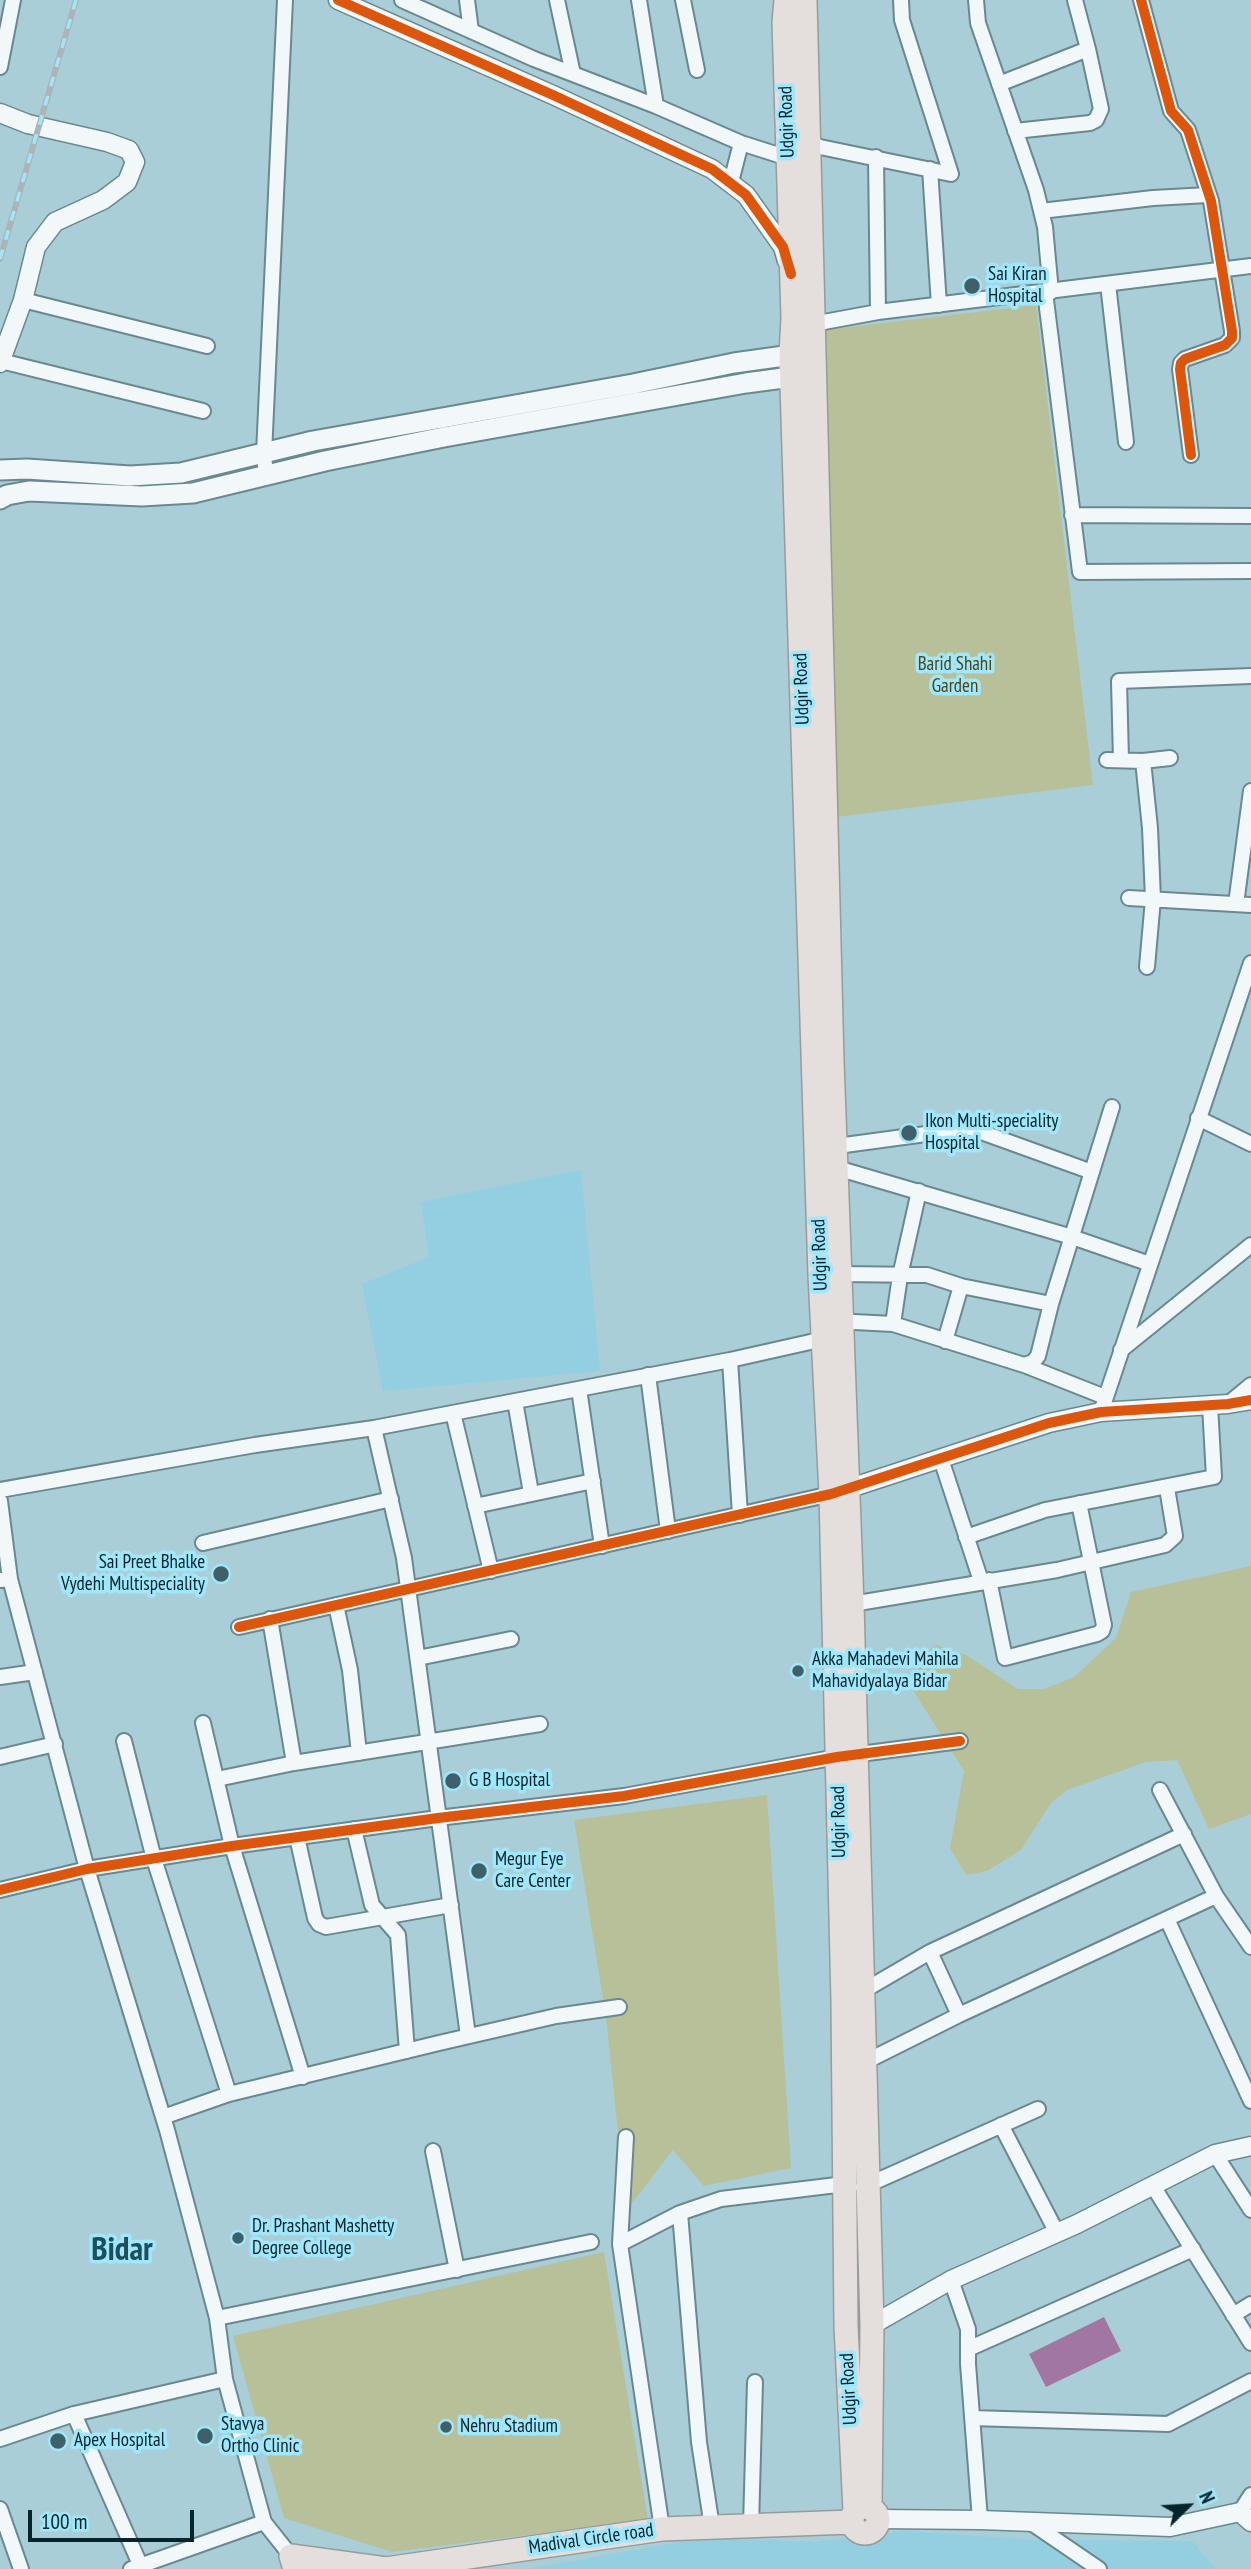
<!DOCTYPE html>
<html>
<head>
<meta charset="utf-8">
<style>
	body { margin:0 }
	#map { position:relative; width:1251px; height:2569px; overflow:hidden; background:#a9ced8; font-family:"PT Sans Narrow",sans-serif }
	canvas { display:block }
	.north { position:absolute; left:1153px; top:2471px; width:70px; height:70px; -webkit-text-stroke:5px #a1e6f9; paint-order:stroke; rotate:66deg; font-size:19px; font-weight:700; line-height:28px; text-align:center; color:#06242b }
	.north::after { content:''; display:block; margin:auto; width:24px; height:32px; background:#06242b; clip-path:polygon(50% 0,100% 100%,50% 72%,0 100%) }
	.scale { position:absolute; left:28px; top:2510px; width:166px; height:32px; box-sizing:border-box; border:4px solid #06242b; border-top:0; padding-left:9px; font-size:21px; line-height:24px; white-space:nowrap; color:#06242b; -webkit-text-stroke:5px #a1e6f9; paint-order:stroke }
</style>
</head>
<body>
<div id="map">
<canvas width="1251" height="2569"></canvas>
<div class="north">N</div>
<div class="scale">100 m</div>
</div>
<script>
const ctx = document.querySelector('canvas').getContext('2d');
ctx.lineJoin = 'round';
function fill(path, color) { ctx.fillStyle = color; ctx.fill(path, 'evenodd'); }
const toPath = rows => new Path2D(rows.map(r => 'M' + r).join(''));
function trace(path, color, width, dash) { ctx.strokeStyle = color; ctx.lineWidth = width; ctx.lineCap = dash ? 'butt' : 'round'; ctx.setLineDash(dash || []); ctx.stroke(path); }
function label(font, color, halo, rows, align = 'center') {
  ctx.font = font + ' "PT Sans Narrow",sans-serif'; ctx.lineWidth = 7; ctx.setLineDash([]); ctx.textBaseline = 'middle'; ctx.strokeStyle = halo; ctx.fillStyle = color; for (const [text, x, y, turn = 0] of rows) {
    ctx.save(); ctx.translate(x, y); ctx.rotate((+turn || 0) * Math.PI / 180); ctx.textAlign = isNaN(turn) ? turn : align; if (halo) ctx.strokeText(text, 0, 0); ctx.fillText(text, 0, 0); ctx.restore();
  }
}
fill(toPath([
	[581,1170,600,1371,383,1391,362,1284,429,1257,421,1202],
	[906,2531,1037,2540,1192,2541,1216,2569,525,2569,704,2538,816,2542]
]), '#93cfe0');
fill(toPath([
	[1036,305,1093,785,837,817,815,331],
	[1251,1566,1251,1814,1209,1829,1177,1760,1146,1762,1067,1790,1051,1803,1021,1850,987,1871,966,1875,950,1848,964,1771,911,1687,914,1660,936,1645,966,1655,1018,1689,1044,1689,1074,1677,1116,1638,1131,1592],
	[767,1795,791,2168,704,2186,673,2150,626,2211,606,2017,574,1820],
	[604,2252,648,2520,392,2552,284,2518,233,2336]
]), '#b8c099');
fill(toPath([
	[1104,2317,1121,2351,1046,2387,1029,2354]
]), '#a276a2');
const minor = toPath([
	[402,0,534,59,656,106,741,143,731,182],
	[467,0,471,31],
	[557,0,573,74],
	[639,0,656,106],
	[683,0,697,70],
	[976,0,978,23,1036,190,1045,227,1051,292],
	[1141,0,1171,111,1188,130,1211,201,1232,331,1232,338,1225,345,1185,359,1181,363,1180,369,1191,455],
	[0,67,13,0],
	[999,84,1088,49,1075,0],
	[1015,131,1090,123,1096,120,1101,109,1088,49],
	[805,141,820,147,951,174,902,20,901,0],
	[741,143,788,158],
	[876,157,878,312],
	[930,169,939,305],
	[1041,211,1153,198,1208,195],
	[1108,284,1126,442],
	[1045,292,1080,572,1251,571],
	[23,300,207,346],
	[813,324,878,312,1251,266],
	[1,361,203,411],
	[266,477,264,454,285,0],
	[1072,515,1251,516],
	[1107,760,1143,761,1170,758],
	[1121,760,1119,681,1251,676],
	[1143,761,1150,828,1153,899,1147,967],
	[1129,898,1251,905],
	[1236,904,1251,791],
	[1198,1118,1251,1144],
	[830,1147,970,1128,1092,1172],
	[830,1166,1072,1237,1150,1264],
	[840,1274,927,1275,961,1286,1051,1304,1112,1107],
	[835,1321,893,1324,1024,1365,1105,1397],
	[893,1324,900,1276,919,1191],
	[945,1341,961,1286],
	[1121,1350,1251,1245],
	[730,1360,740,1515],
	[1024,1365,1033,1362,1038,1356,1051,1304],
	[648,1375,668,1531],
	[579,1389,602,1546],
	[515,1401,531,1493],
	[1228,1404,1251,1385],
	[1101,1412,1251,963],
	[453,1413,491,1571],
	[374,1428,404,1558,468,2036],
	[941,1459,981,1581],
	[0,1490,255,1445,374,1428,730,1360,828,1338],
	[0,1501,10,1579],
	[475,1506,593,1481],
	[966,1537,1045,1510,1214,1477,1210,1405],
	[203,1543,391,1499],
	[0,1580,10,1579,87,1869,167,2130,217,2318,225,2379],
	[989,1580,1005,1658,1097,1634,1102,1631,1104,1625,1079,1503],
	[852,1604,1057,1570,1165,1545,1175,1536,1167,1488],
	[336,1605,350,1670,359,1753],
	[270,1619,294,1763],
	[239,1627,831,1494],
	[418,1658,511,1639],
	[0,1677,35,1672],
	[203,1723,232,1846,303,2077],
	[124,1741,154,1859,229,2094],
	[0,1757,55,1744],
	[217,1779,294,1763,540,1724],
	[1160,1790,1216,1896,1251,1947],
	[354,1829,372,1905,398,1935,407,2051],
	[297,1837,315,1918,319,1924,326,1927,451,1905],
	[0,1890,87,1869,232,1846,438,1818,624,1796,837,1757,960,1741],
	[1167,1919,1251,2101],
	[858,1994,930,1952,1184,1834],
	[959,2015,1216,1896],
	[863,2063,959,2015,930,1952],
	[163,2117,229,2094,439,2043,556,2016,619,2007],
	[1001,2125,1057,2233],
	[626,2137,620,2244,662,2529],
	[433,2151,457,2270],
	[1215,2154,1251,2210],
	[1153,2186,1251,2343],
	[863,2187,1038,2109],
	[680,2213,699,2442,712,2527],
	[620,2244,680,2213,721,2199,845,2184],
	[951,2280,968,2329,968,2364,980,2520],
	[1233,2315,1251,2304],
	[217,2318,591,2242],
	[968,2349,1193,2249],
	[74,2414,142,2569],
	[972,2418,1168,2424,1251,2381],
	[0,2439,74,2414,225,2379,264,2522,291,2556],
	[0,2509,21,2569],
	[1240,2512,1251,2495],
	[1030,2522,1099,2569],
	[751,2526,755,2382],
	[131,2569,264,2522]
]);
const tertiary = toPath([
	[338,0,553,95,712,169,746,195,783,247,787,261],
	[0,113,28,124,107,142,129,150,135,162,127,182,103,200,55,222,36,247,23,300,0,363],
	[838,1492,1049,1423,1101,1412,1228,1404,1251,1400],
	[872,2325,951,2280,1077,2224,1215,2154,1251,2146],
	[879,2519,980,2520,1170,2527,1240,2512,1251,2522]
]);
const secondary = toPath([
	[0,470,27,469,130,476,181,473,313,441,633,384,734,363,806,353],
	[0,499,7,495,29,491,142,496,193,493,325,461,444,437,746,383,806,375]
]);
const trunk = toPath([
	[786,0,784,22,793,318,791,354,820,1275,831,1494,843,2002,846,2326,855,2511],
	[805,0,832,1061,852,1604,872,2325,870,2507],
	'852 2520a13 13 0 1 1 26 0a13 13 0 1 1-26 0Z',
	[295,2569,291,2556,386,2569,662,2529,851,2522]
]);
trace(minor, '#6a8890', 18);
trace(tertiary, '#6a8890', 21);
trace(secondary, '#6a8890', 23);
trace(trunk, '#979b9c', 26);
trace(minor, '#f2f8f9', 14);
trace(tertiary, '#f2f8f9', 18);
trace(secondary, '#f2f8f9', 19);
trace(trunk, '#e4dedc', 23);
const rail = toPath([
	[0,259,76,0]
]);
trace(rail, '#abb4b7', 6);
trace(rail, '#a1e6f9', 3.5, [10]);
trace(toPath([
	[338,0,553,95,712,169,746,195,783,247,791,274],
	[1141,0,1171,111,1188,130,1211,201,1232,331,1232,338,1225,345,1185,359,1181,363,1180,369,1191,455],
	[239,1627,831,1494,1049,1423,1101,1412,1228,1404,1251,1400],
	[0,1890,87,1869,232,1846,438,1818,624,1796,837,1757,960,1741]
]), '#dd560e', 10);
for (const [x, y, r, color] of [
	[972,286,9,"#3f6068"],
	[909,1133,9,"#3f6068"],
	[221,1574,9,"#3f6068"],
	[798,1671,7,"#3f6068"],
	[453,1781,9,"#3f6068"],
	[479,1871,9,"#3f6068"],
	[238,2238,7,"#3f6068"],
	[446,2427,7,"#3f6068"],
	[205,2436,9,"#3f6068"],
	[58,2441,9,"#3f6068"]
]) { const dot = new Path2D(); dot.arc(x, y, r, 0, 2 * Math.PI); ctx.fillStyle = color; ctx.fill(dot); trace(dot, '#a1e6f9', 2.5); }
label('19px', '#06242b', '#a1e6f9', [
	["Udgir Road",787,122,-92],
	["Udgir Road",802,689,-92],
	["Udgir Road",820,1255,-92],
	["Udgir Road",839,1822,-91],
	["Udgir Road",849,2389,-93],
	["Madival Circle road",591,2539,-8]
]);
label('19px', '#06242b', '#a1e6f9', [
	["Sai Kiran",988,275],
	["Hospital",988,297],
	["Ikon Multi-speciality",925,1122],
	["Hospital",925,1144],
	["Sai Preet Bhalke",205,1563,"right"],
	["Vydehi Multispeciality",205,1585,"right"],
	["Akka Mahadevi Mahila",812,1660],
	["Mahavidyalaya Bidar",812,1682],
	["G B Hospital",469,1781],
	["Megur Eye",495,1860],
	["Care Center",495,1882],
	["Dr. Prashant Mashetty",252,2227],
	["Degree College",252,2249],
	["Stavya",221,2425],
	["Ortho Clinic",221,2447],
	["Nehru Stadium",460,2427],
	["Apex Hospital",74,2441]
], 'left');
label('19px', '#4d4418', '#a1e6f9', [
	["Barid Shahi",955,665],
	["Garden",955,687]
]);
label('bold 33px', '#1a4f5c', '#a1e6f9', [
	["Bidar",122,2251]
]);
</script>
</body>
</html>
